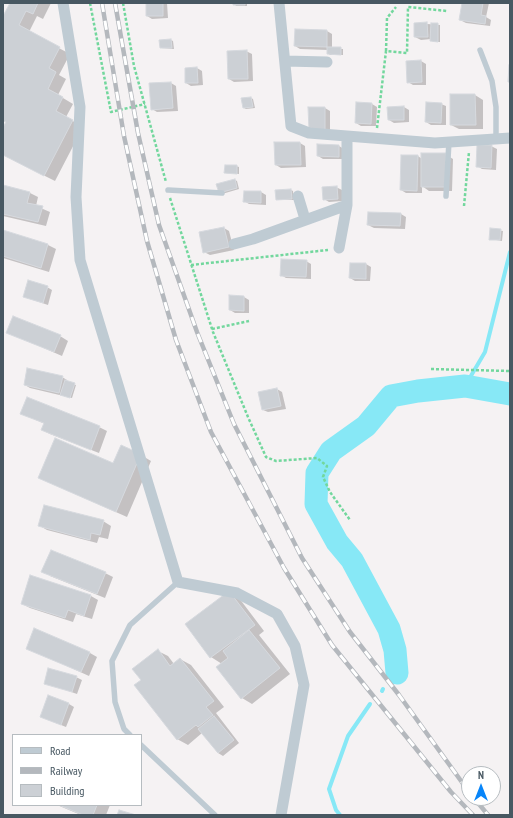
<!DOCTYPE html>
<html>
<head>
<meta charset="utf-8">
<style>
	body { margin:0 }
	#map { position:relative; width:513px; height:818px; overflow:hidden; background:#f5f2f3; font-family:"PT Sans Narrow",sans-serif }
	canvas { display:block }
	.frame { position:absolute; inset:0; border:4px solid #485862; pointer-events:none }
	.legend { position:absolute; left:12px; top:734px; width:130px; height:72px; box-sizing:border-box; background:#fff; border:1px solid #b6bcc0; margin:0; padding:5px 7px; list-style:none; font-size:12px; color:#485862 }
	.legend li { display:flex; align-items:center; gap:8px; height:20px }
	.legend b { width:20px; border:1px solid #b6bcc0 }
	.north { position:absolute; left:461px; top:766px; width:40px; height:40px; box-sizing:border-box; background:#fff; border:1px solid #b6bcc0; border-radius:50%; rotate:0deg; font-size:11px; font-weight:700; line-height:16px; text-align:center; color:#485862 }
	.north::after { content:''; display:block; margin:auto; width:14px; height:18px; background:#0885f9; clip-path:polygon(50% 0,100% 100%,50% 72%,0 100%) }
</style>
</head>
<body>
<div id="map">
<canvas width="513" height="818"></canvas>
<div class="frame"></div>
<ul class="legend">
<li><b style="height:5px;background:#bfcbd3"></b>Road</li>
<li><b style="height:5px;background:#b4b8bd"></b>Railway</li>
<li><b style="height:11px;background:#ccd0d5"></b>Building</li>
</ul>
<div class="north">N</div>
</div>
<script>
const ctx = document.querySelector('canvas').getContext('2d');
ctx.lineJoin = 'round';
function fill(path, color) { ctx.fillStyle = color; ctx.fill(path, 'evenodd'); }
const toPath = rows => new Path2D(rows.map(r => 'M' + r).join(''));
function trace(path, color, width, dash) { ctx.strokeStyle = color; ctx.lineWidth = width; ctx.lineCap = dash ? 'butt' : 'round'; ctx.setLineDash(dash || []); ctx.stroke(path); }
fill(toPath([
	[11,3,51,3,43,19,37,16,29,32,70,54,59,75,66,79,58,95,73,104,66,117,83,127,55,181,3,155,3,129,7,122,3,120,3,18],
	[147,3,167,3,168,18,152,19,147,16],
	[234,3,247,3,247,6,236,6],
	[463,3,489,3,486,17,491,20,490,26,466,23,460,20],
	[415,23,440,25,440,42,433,42,431,39,421,40,415,37],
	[296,30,327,31,332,34,332,48,343,49,343,55,330,55,328,53,328,50,300,49,295,46],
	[171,40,173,41,174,49,161,48],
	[246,51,252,54,253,81,234,82,229,79],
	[421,61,426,64,426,85,413,85,408,82],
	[197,68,202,71,203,85,191,86,186,83,186,69],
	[171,83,176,86,178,111,157,112,152,109],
	[475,95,483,100,483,129,459,129,451,125],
	[251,98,253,99,255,108,246,109,244,108,242,99],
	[372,104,377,107,376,126,361,126,356,123],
	[441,104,446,106,446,125,431,125,426,122],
	[404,107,409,110,409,122,394,123,389,120],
	[325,108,330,111,330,132,315,132],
	[275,143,300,143,305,146,306,167,281,168,276,165],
	[339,146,344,149,344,159,323,159,318,156],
	[491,146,497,149,496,170,482,169,477,166],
	[445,154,453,159,452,191,429,191,422,186,422,193,406,193,401,190,418,156,422,159],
	[236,166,239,167,239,174,225,173],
	[235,180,237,181,239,189,222,194],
	[3,186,30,193,38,197,36,206,50,212,46,226,3,216],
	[336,187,342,190,342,201,329,202,324,199],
	[291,190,293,191,294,200,277,200],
	[245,192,261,192,266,195,266,205,249,204,244,201],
	[401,214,406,217,405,229,374,228,368,225],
	[224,228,229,231,234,250,210,255,204,252],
	[491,229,503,231,502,241,490,239],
	[3,231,48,245,56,249,49,272,3,258],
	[306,261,311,264,311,279,286,278,281,275],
	[366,264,371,267,370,281,355,281,350,278],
	[47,287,52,290,48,305,24,297],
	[244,297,249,300,249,313,235,313,230,310],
	[7,332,60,336,68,341,62,356],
	[62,377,67,380,67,382,76,385,72,398,30,388,25,385],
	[277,389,282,392,286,409,268,412,263,410],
	[22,414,99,427,107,431,99,453,50,434,42,430,45,424],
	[141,455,151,461,127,517,39,478,114,464],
	[103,521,111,526,108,539,99,537,97,543,47,530,40,526],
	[105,573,113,577,105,598,50,576],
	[229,592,239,598,264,631,259,635,290,674,252,704,242,698,222,664,211,657],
	[91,596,98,600,92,619,76,614,73,622,30,608,22,604],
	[27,648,90,653,97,657,89,676],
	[158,651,168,656,174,664,180,659,191,665,224,707,216,713,239,743,223,756,218,753,202,733,188,745,177,739,142,680],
	[76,677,82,680,77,694,45,683],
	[69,704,74,707,66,727,41,717],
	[57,805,110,805,106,815,81,815]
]), '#0003');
trace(toPath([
	[478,386,465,386,485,352,510,252],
	[395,676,397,673],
	[382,691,383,689],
	[340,815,336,810,329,789,348,736,370,704]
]), '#87e8f6', 4);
trace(toPath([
	[397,673,395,650,389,629,352,560,337,542,316,504,317,473,331,451,366,426,391,396,418,391,465,386,510,394]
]), '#87e8f6', 23);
const building = toPath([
	[10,3,38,3,33,14,26,11,19,25,60,47,49,68,56,72,48,89,63,97,56,111,73,120,44,176,3,155,3,127,6,122,3,121,3,16,10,3],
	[146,3,163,3,163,16,146,16,146,3],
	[233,3,245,3,245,5,233,5,233,3],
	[462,3,483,3,481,15,486,16,485,24,459,20,462,3],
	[427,22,428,37,414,37,414,23,427,22],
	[431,23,438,23,438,42,430,41,431,23],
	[295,29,327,30,327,47,294,46,295,29],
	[171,39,172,48,160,48,159,40,171,39],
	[327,47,341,47,341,55,327,54,327,47],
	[247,50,248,79,228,79,227,51,247,50],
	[421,60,422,82,407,83,406,61,421,60],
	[509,65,510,65,510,82,508,82,509,65],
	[197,67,198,83,185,83,185,68,197,67],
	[171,82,173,108,151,110,149,83,171,82],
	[450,94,475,94,476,125,450,125,450,94],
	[251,97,253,107,243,108,241,98,251,97],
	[356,102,372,103,371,124,355,123,356,102],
	[426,102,442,103,441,123,425,122,426,102],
	[404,106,404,120,388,120,387,107,404,106],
	[308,107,325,107,325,130,309,130,308,107],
	[274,142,300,142,301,165,275,165,274,142],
	[317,144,339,145,339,157,317,156,317,144],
	[477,145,492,145,491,168,476,167,477,145],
	[421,153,446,153,445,187,421,187,421,153],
	[401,155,418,155,417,191,400,190,401,155],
	[225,165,237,165,237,174,224,173,225,165],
	[235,179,237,188,219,193,216,184,235,179],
	[3,185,30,192,27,203,43,206,38,222,3,214,3,185],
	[337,186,338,199,323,200,322,187,337,186],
	[291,189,292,199,276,200,275,190,291,189],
	[244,191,261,191,261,203,243,202,244,191],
	[368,212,401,213,400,226,367,225,368,212],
	[224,227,229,247,203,253,199,232,224,227],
	[490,228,501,229,500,240,489,240,490,228],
	[3,230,48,244,41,268,3,256,3,230],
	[281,259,307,260,306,277,280,276,281,259],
	[350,263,366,263,366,279,349,278,350,263],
	[28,280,48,286,43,303,23,297,28,280],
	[229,295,244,296,244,311,229,310,229,295],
	[13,316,61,335,54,352,6,333,13,316],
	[27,368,63,376,59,393,24,385,27,368],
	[65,380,75,383,70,398,60,395,65,380],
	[277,388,281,406,262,410,258,392,277,388],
	[27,397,100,426,91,450,41,430,44,423,20,414,27,397],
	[55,438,113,463,121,445,141,454,116,512,38,478,55,438],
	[44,505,104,520,100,535,91,533,90,540,38,526,44,505],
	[51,550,106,572,97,594,41,572,51,550],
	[30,575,91,595,84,616,68,610,65,618,21,604,30,575],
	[229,591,255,625,210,658,185,624,229,591],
	[34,628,90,652,81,672,26,649,34,628],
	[249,630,280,668,241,699,216,667,228,658,223,651,249,630],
	[158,649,170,666,180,658,214,701,206,707,213,715,198,727,196,725,177,740,134,685,141,680,132,669,158,649],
	[48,668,77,676,72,692,44,684,48,668],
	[48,695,69,703,61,725,40,717,48,695],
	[214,716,234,740,218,753,198,729,214,716],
	[59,805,97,805,93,815,83,815,59,805],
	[119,810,136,815,117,815,119,810]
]);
fill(building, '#ccd0d5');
trace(building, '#d6d9de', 1);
trace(toPath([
	[90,3,111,112,145,104],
	[123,3,134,66,166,182],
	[386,51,387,18,396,7],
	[377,128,386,51,407,53,408,7,447,11],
	[170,198,213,332,248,417,266,457,276,461,317,458,327,466,323,477,330,492,350,520],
	[464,206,469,152],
	[191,265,328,250],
	[212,329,249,321],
	[431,369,510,371]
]), '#72d79d', 2.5, [3, 2]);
trace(toPath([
	[480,50,492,81,496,107,496,138],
	[168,190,222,193],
	[446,196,449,141],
	[130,735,124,729,115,702,112,661,130,625,178,582],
	[141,745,215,815]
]), '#bfcbd3', 5.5);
trace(toPath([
	[63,3,80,107,76,197,80,260,178,582,237,593,277,614,295,646,304,685,281,815],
	[279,3,291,126,309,133,435,143,510,138],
	[285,61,327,62],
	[298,196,305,219],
	[234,244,253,239,347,205],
	[339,248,347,205,347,136]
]), '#bfcbd3', 11);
const rail = toPath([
	[102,3,124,136,147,241,176,340,211,432,284,568,332,645,451,792,473,815],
	[115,3,138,133,159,225,197,332,234,424,302,558,350,632,399,695,469,792],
	[474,798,488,815]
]);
trace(rail, '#b4b8bd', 4.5);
trace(rail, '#fff', 3, [9]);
</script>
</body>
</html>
